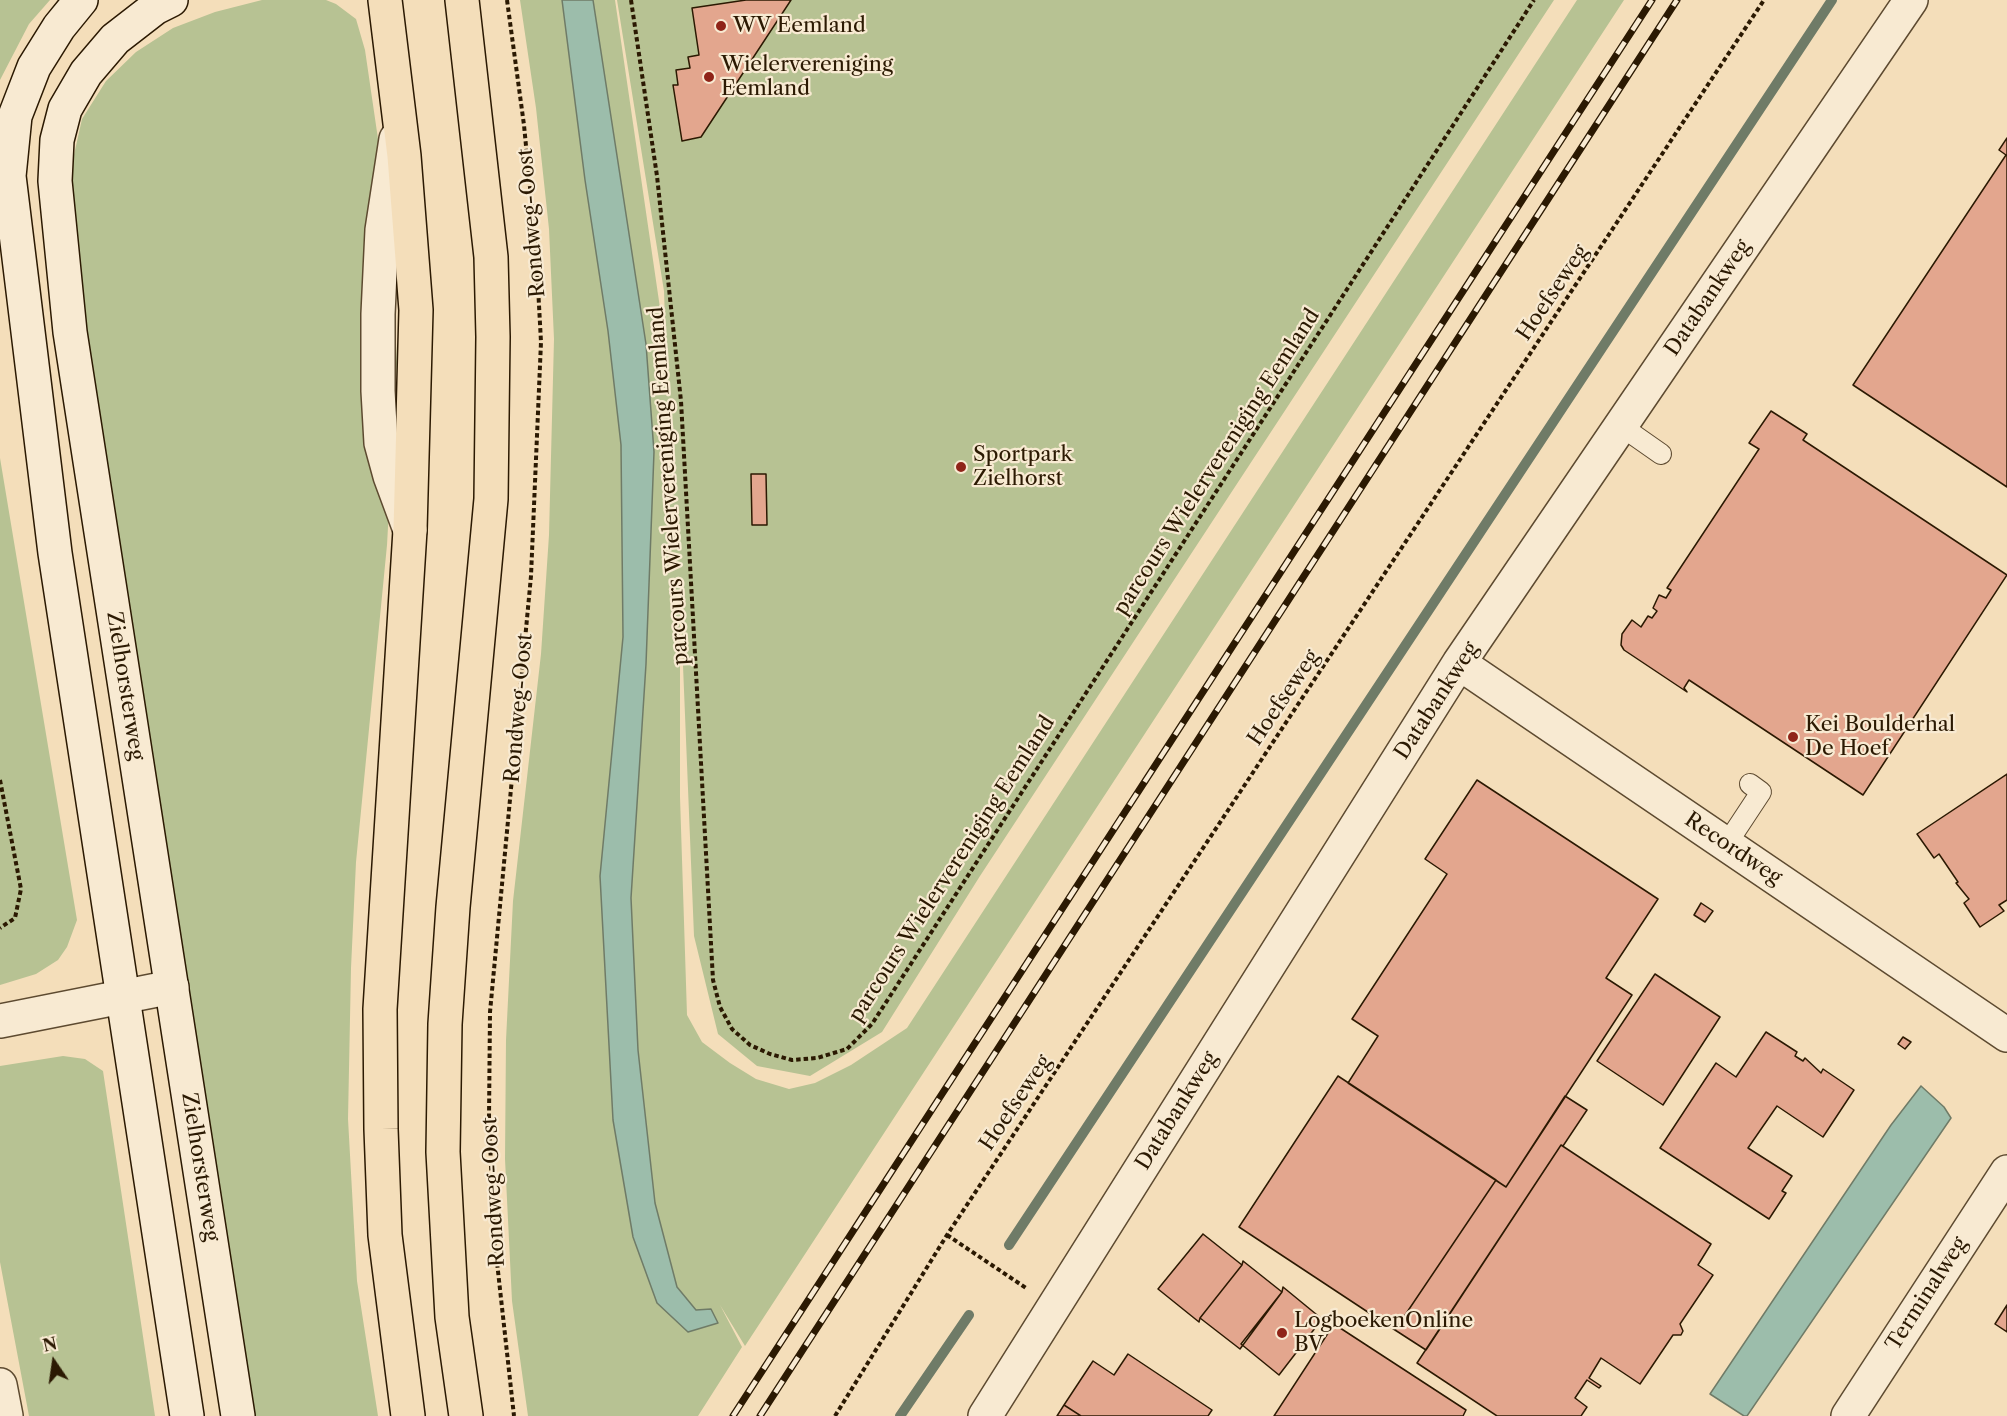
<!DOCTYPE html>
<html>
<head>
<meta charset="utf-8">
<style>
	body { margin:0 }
	#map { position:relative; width:2007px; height:1416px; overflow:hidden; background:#f4deba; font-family:"Libre Caslon Text",serif }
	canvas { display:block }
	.north { position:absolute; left:24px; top:1332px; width:60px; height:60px; -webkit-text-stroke:4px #f8ead2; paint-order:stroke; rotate:347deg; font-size:16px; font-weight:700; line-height:24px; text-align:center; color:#2b1902 }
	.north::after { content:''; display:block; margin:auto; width:21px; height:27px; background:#2b1902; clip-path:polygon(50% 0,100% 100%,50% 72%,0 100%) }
</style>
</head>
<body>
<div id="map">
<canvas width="2007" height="1416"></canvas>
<div class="north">N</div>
</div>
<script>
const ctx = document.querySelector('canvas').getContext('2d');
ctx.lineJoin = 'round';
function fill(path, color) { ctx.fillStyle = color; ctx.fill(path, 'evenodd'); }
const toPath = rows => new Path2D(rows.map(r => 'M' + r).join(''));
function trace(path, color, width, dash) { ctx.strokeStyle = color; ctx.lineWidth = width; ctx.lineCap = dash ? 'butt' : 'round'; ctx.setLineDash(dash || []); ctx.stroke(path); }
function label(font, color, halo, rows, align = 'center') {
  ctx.font = font + ' "Libre Caslon Text",serif'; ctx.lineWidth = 4.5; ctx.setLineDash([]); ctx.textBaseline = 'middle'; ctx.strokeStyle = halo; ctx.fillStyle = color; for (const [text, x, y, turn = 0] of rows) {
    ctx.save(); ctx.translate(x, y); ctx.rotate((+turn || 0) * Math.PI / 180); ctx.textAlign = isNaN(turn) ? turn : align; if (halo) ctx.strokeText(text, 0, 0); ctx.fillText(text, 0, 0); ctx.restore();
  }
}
fill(toPath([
	[0,0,50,0,29,24,0,80],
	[262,0,326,0,336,4,356,19,365,50,390,221,397,363,387,545,356,862,351,968,348,1119,357,1281,378,1416,252,1416,79,321,69,177,82,119,106,81,136,52,173,28,215,12],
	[520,0,562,0,585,180,608,331,621,445,623,637,600,876,613,1120,633,1237,657,1303,696,1310,677,1287,655,1203,638,1050,631,898,646,664,654,452,646,344,593,0,615,0,666,349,664,291,617,0,1554,0,980,876,882,1032,810,1076,757,1066,718,1034,694,936,680,592,680,797,687,1015,702,1042,730,1063,756,1079,789,1089,815,1083,851,1065,907,1028,1577,0,1624,0,745,1346,720,1305,742,1347,698,1416,528,1416,512,1301,505,1159,506,1040,513,901,541,654,549,535,554,339,549,229,536,108],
	[0,458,77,920,67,947,58,960,36,974,0,985],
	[63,1056,85,1059,103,1071,155,1416,29,1416,0,1262,0,1066]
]), '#b7c293');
const water = toPath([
	[562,0,593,0,646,344,654,452,646,664,631,898,638,1050,655,1203,677,1287,696,1310,711,1309,718,1323,688,1332,657,1303,633,1237,613,1120,600,876,623,637,621,445,608,331,585,180,562,0],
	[1921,1086,1944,1107,1951,1118,1747,1416,1744,1416,1710,1394,1891,1125,1921,1086]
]);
fill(water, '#9cbdab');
trace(water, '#6f7b67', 1.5);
trace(toPath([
	[1009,1245,1832,0],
	[900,1416,969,1315]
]), '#6f7b67', 10);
const building = toPath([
	[746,0,791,0,701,137,682,141,673,85,678,85,676,70,690,68,688,57,699,55,692,8,746,0],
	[2007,138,2007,487,1853,385,2006,155,1999,150,2007,138],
	[1771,411,1807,434,1803,440,2007,575,1863,795,1689,680,1684,688,1687,692,1624,650,1621,645,1622,634,1632,620,1641,627,1648,616,1652,618,1657,611,1653,608,1659,595,1666,598,1671,590,1667,588,1759,449,1749,443,1771,411],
	[751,474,766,474,767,525,752,525,751,474],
	[2007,774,2007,900,1999,905,2004,911,1980,927,1964,903,1969,899,1956,883,1958,882,1939,854,1934,858,1917,834,2007,774],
	[1477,780,1658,899,1606,978,1632,995,1506,1187,1348,1083,1378,1036,1352,1019,1447,874,1425,859,1477,780],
	[1701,903,1713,911,1705,922,1694,915,1701,903],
	[1655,974,1720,1017,1663,1105,1597,1061,1655,974],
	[1766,1032,1797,1052,1795,1056,1803,1061,1805,1058,1821,1073,1823,1069,1854,1090,1823,1137,1777,1106,1748,1148,1792,1176,1782,1191,1786,1193,1769,1219,1660,1148,1716,1063,1736,1077,1766,1032],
	[1903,1037,1911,1042,1905,1049,1898,1044,1903,1037],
	[1338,1076,1496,1180,1395,1330,1239,1227,1338,1076],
	[1565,1096,1587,1110,1563,1146,1561,1145,1426,1350,1395,1330,1496,1180,1506,1187,1565,1096],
	[1561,1145,1711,1244,1698,1265,1713,1275,1680,1324,1683,1331,1681,1335,1673,1335,1640,1384,1601,1358,1589,1378,1601,1386,1599,1388,1587,1380,1575,1398,1587,1407,1581,1416,1497,1416,1417,1363,1561,1145],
	[1203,1234,1242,1265,1200,1318,1199,1322,1158,1289,1203,1234],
	[1243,1261,1282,1292,1240,1349,1200,1318,1242,1265,1243,1261],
	[1283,1287,1322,1319,1279,1375,1241,1344,1282,1292,1283,1287],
	[2007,1305,2007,1332,1995,1324,2007,1305],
	[1334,1324,1466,1410,1463,1416,1274,1416,1334,1324],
	[1128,1354,1212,1410,1208,1416,1081,1416,1064,1405,1093,1361,1114,1375,1128,1354],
	[1064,1405,1081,1416,1057,1416,1064,1405]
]);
fill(building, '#e3a68e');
trace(building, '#2b1902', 1.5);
const service = toPath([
	[1621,426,1661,454],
	[1726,845,1761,792,1750,784]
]);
const minor = toPath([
	[396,139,382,230,378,314,378,391,381,443,390,476,410,530],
	[1459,663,2007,1035],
	[0,1385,6,1416],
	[985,1416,1459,663,1911,0]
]);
const tertiary = toPath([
	[0,1021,172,987],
	[1848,1416,2007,1172]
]);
const secondary = toPath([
	[81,0,59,27,34,67,15,116,9,176,55,553,187,1416],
	[171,0,155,8,115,39,86,73,65,109,57,140,55,181,70,332,238,1416]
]);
const primary = toPath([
	[385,0,404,156,416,310,410,530,380,1009,381,1129,385,1235,408,1416],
	[462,0,491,257,493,337,491,499,453,907,445,1024,443,1152,452,1317,466,1416]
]);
trace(service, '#5d4a30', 22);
trace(minor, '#5d4a30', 36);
trace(tertiary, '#5d4a30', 36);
trace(secondary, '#2b1902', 36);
trace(primary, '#2b1902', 36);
trace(toPath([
	[507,0,524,125,536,250,541,342,531,576,490,1012,489,1118,494,1235,514,1416],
	[631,0,657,176,681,401,713,980,720,1007,732,1029,750,1045,770,1054,792,1060,817,1058,847,1049,872,1024,1534,0],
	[0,780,21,889,15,918,0,928],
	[947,1235,1026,1288],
	[835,1416,947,1235,1764,0]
]), '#2b1902', 4, [4.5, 3]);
trace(service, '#f8ead2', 20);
trace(minor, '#f8ead2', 33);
trace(tertiary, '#f8ead2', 33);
trace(secondary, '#f8ead2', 33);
trace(primary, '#f4deba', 33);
const rail = toPath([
	[733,1416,1652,0],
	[760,1416,1677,0]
]);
trace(rail, '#2b1902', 7);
trace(rail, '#f8ead2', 4.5, [14]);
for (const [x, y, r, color] of [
	[721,26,6,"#8f2418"],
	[709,77,6,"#8f2418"],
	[961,467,6,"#8f2418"],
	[1793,737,6,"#8f2418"],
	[1282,1333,6,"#8f2418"]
]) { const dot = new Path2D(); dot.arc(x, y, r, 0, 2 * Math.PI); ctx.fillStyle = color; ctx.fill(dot); trace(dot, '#f8ead2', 2); }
label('21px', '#2b1902', '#f8ead2', [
	["WV Eemland",733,26],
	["Wielervereniging",721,65],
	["Eemland",721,89],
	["Sportpark",973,455],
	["Zielhorst",973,479],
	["Kei Boulderhal",1805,725],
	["De Hoef",1805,749],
	["LogboekenOnline",1294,1321],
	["BV",1294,1345]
], 'left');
label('21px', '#2b1902', '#f8ead2', [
	["Rondweg-Oost",532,223,-95],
	["Hoefseweg",1553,293,-56],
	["Databankweg",1708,298,-56],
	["parcours Wielervereniging Eemland",1217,462,-57],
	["parcours Wielervereniging Eemland",669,486,-94],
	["Zielhorsterweg",125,686,81],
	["Hoefseweg",1284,698,-56],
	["Databankweg",1437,701,-57],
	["Rondweg-Oost",519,708,-85],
	["Recordweg",1733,849,34],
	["parcours Wielervereniging Eemland",952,869,-57],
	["Hoefseweg",1016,1103,-56],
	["Databankweg",1177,1111,-58],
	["Zielhorsterweg",200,1167,81],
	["Rondweg-Oost",494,1192,-93],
	["Terminalweg",1927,1294,-57]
]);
</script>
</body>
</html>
